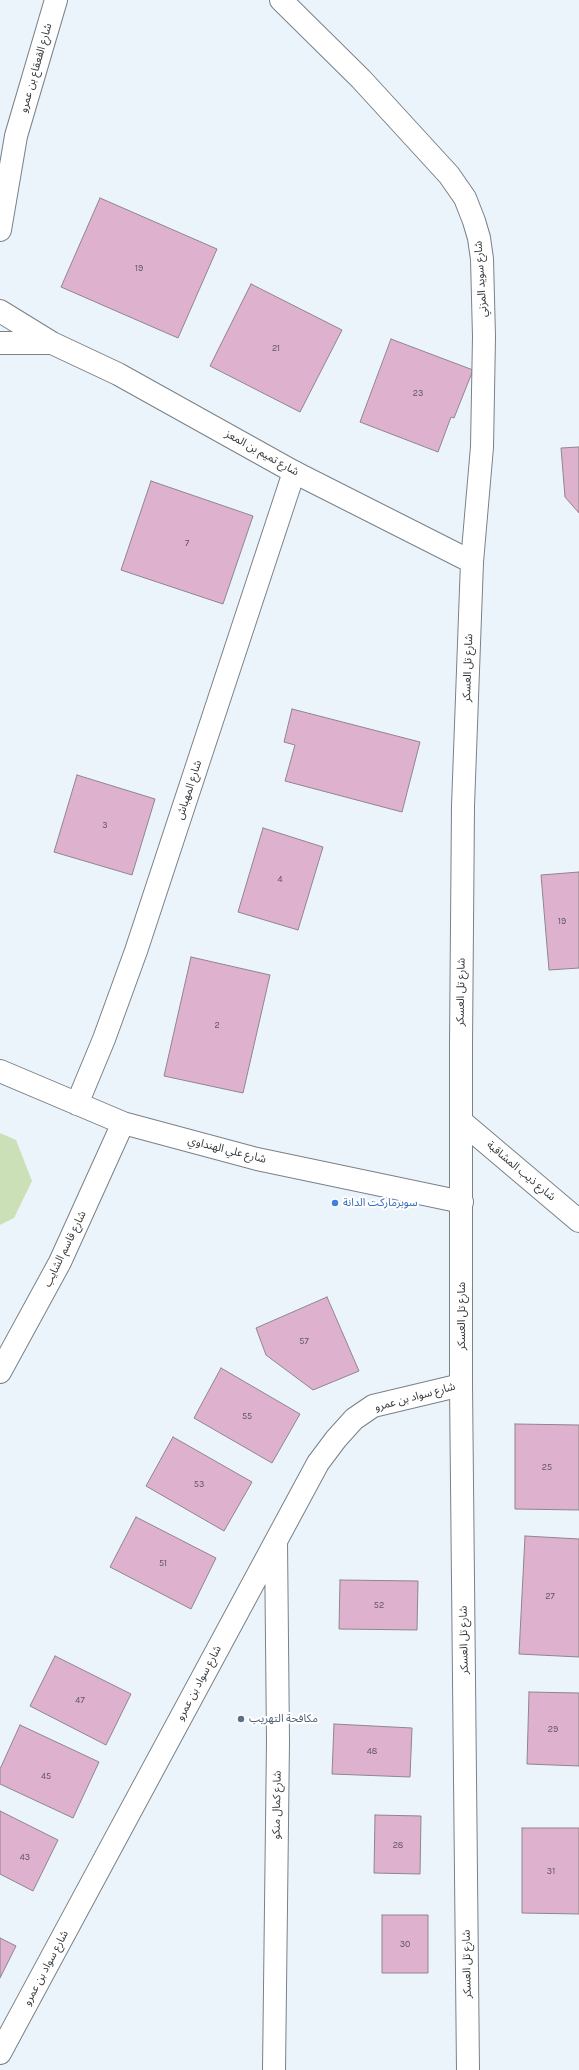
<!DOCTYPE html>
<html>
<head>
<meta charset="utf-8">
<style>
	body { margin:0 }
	canvas { display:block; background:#ecf4fb }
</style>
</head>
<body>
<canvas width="579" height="2070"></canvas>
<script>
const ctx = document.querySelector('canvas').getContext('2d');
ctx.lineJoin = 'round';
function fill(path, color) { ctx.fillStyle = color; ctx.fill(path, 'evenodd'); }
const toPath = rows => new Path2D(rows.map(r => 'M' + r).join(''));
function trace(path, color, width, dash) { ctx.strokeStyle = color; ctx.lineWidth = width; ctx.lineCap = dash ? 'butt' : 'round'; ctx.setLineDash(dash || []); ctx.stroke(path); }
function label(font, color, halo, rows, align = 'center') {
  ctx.font = font + ' Karla,"Noto Sans Arabic",sans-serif'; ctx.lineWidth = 4; ctx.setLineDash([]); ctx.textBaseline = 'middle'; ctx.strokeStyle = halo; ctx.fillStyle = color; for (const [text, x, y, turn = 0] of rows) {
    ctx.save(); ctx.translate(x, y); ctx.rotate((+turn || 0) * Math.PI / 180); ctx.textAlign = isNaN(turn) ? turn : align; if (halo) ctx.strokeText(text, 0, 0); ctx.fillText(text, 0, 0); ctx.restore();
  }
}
fill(toPath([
	[0,1133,16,1140,32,1181,14,1218,0,1225]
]), '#cce0b7');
const building = toPath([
	[100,198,217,249,178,338,61,287,100,198],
	[251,284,342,330,300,412,210,366,251,284],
	[391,339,473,370,454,418,451,417,438,452,360,422,391,339],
	[579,447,579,513,565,497,561,448,579,447],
	[151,481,253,516,223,604,121,570,151,481],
	[292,709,420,742,402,812,285,781,295,745,284,742,292,709],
	[77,775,155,799,132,875,54,852,77,775],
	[263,828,323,847,298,930,238,912,263,828],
	[579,872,579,968,549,970,541,875,579,872],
	[191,957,270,975,243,1093,164,1076,191,957],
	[327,1297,359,1371,313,1390,266,1355,256,1328,327,1297],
	[221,1368,300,1414,272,1463,194,1418,221,1368],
	[515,1424,579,1425,579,1510,515,1509,515,1424],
	[173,1437,252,1482,224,1531,146,1486,173,1437],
	[136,1517,216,1558,191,1609,110,1567,136,1517],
	[525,1536,579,1539,579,1657,519,1654,525,1536],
	[340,1580,418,1581,417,1630,339,1629,340,1580],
	[55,1656,131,1694,106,1745,30,1706,55,1656],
	[529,1692,579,1693,579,1766,527,1764,529,1692],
	[334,1724,412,1728,410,1777,332,1774,334,1724],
	[20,1725,99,1762,73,1818,0,1784,0,1769,20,1725],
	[0,1811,58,1840,33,1891,0,1874,0,1811],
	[375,1815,421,1816,420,1874,374,1873,375,1815],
	[522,1828,579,1828,579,1914,522,1913,522,1828],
	[382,1915,428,1915,428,1973,382,1973,382,1915],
	[0,1938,16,1946,0,1978,0,1938]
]);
fill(building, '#deb1ce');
trace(building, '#8f868b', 1);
const minor = toPath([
	[281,0,361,79,449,175,465,198,474,221,479,238,482,259,484,337,482,447,472,562],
	[0,1071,123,1123,257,1159,462,1202],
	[77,1104,104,1039,136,951,294,472],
	[462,1122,579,1221],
	[0,1372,60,1262,123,1123],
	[0,2053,318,1463,336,1439,354,1419,373,1406,461,1385],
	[274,2070,278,1741,276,1541]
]);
const tertiary = toPath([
	[0,230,16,136,56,0],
	[0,311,52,343,118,374,294,472,472,562,463,806,461,1044,461,1385,468,2070],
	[0,343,51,343]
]);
trace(minor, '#7a8187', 24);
trace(tertiary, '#7a8187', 24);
trace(minor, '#fff', 22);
trace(tertiary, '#fff', 22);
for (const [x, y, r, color] of [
	[335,1203,4,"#3f7fe0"],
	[241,1719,4,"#5c6f8a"]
]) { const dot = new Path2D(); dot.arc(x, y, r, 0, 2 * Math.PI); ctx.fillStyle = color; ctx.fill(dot); trace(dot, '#fff', 1.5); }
label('9px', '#5e555e', null, [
	["19",139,268],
	["21",276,348],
	["23",418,393],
	["7",187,543],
	["3",105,825],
	["4",280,879],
	["19",562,921],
	["2",217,1025],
	["57",304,1341],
	["55",247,1416],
	["25",547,1467],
	["53",199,1484],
	["51",163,1563],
	["27",550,1596],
	["52",379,1605],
	["47",80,1700],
	["29",553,1729],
	["48",372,1751],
	["45",46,1776],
	["28",398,1845],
	["43",25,1857],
	["31",551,1871],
	["30",405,1944]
]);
label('11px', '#333638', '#fff', [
	["شارع القعقاع بن عمرو",36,68,-74],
	["شارع سويد المزني",481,279,-94],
	["شارع تميم بن المعز",262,453,29],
	["شارع تل العسكر",468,668,-88],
	["شارع المهباش",189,790,-72],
	["شارع تل العسكر",461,992,-89],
	["شارع علي الهنداوي",227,1150,14],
	["شارع ذيب المشاقبة",521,1171,40],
	["شارع قاسم الشايب",65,1249,-64],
	["شارع تل العسكر",462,1316,-90],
	["شارع سواد بن عمرو",415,1397,-15],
	["شارع تل العسكر",464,1640,-91],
	["شارع سواد بن عمرو",199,1683,-62],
	["شارع كمال منكو",277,1805,-89],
	["شارع تل العسكر",467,1964,-91],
	["شارع سواد بن عمرو",46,1968,-62]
]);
label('11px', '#366cbe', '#fff', [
	["سوبرماركت الدانة",343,1203]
], 'left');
label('11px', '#4e5e75', '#fff', [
	["مكافحة التهريب",249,1719]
], 'left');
</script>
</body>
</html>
